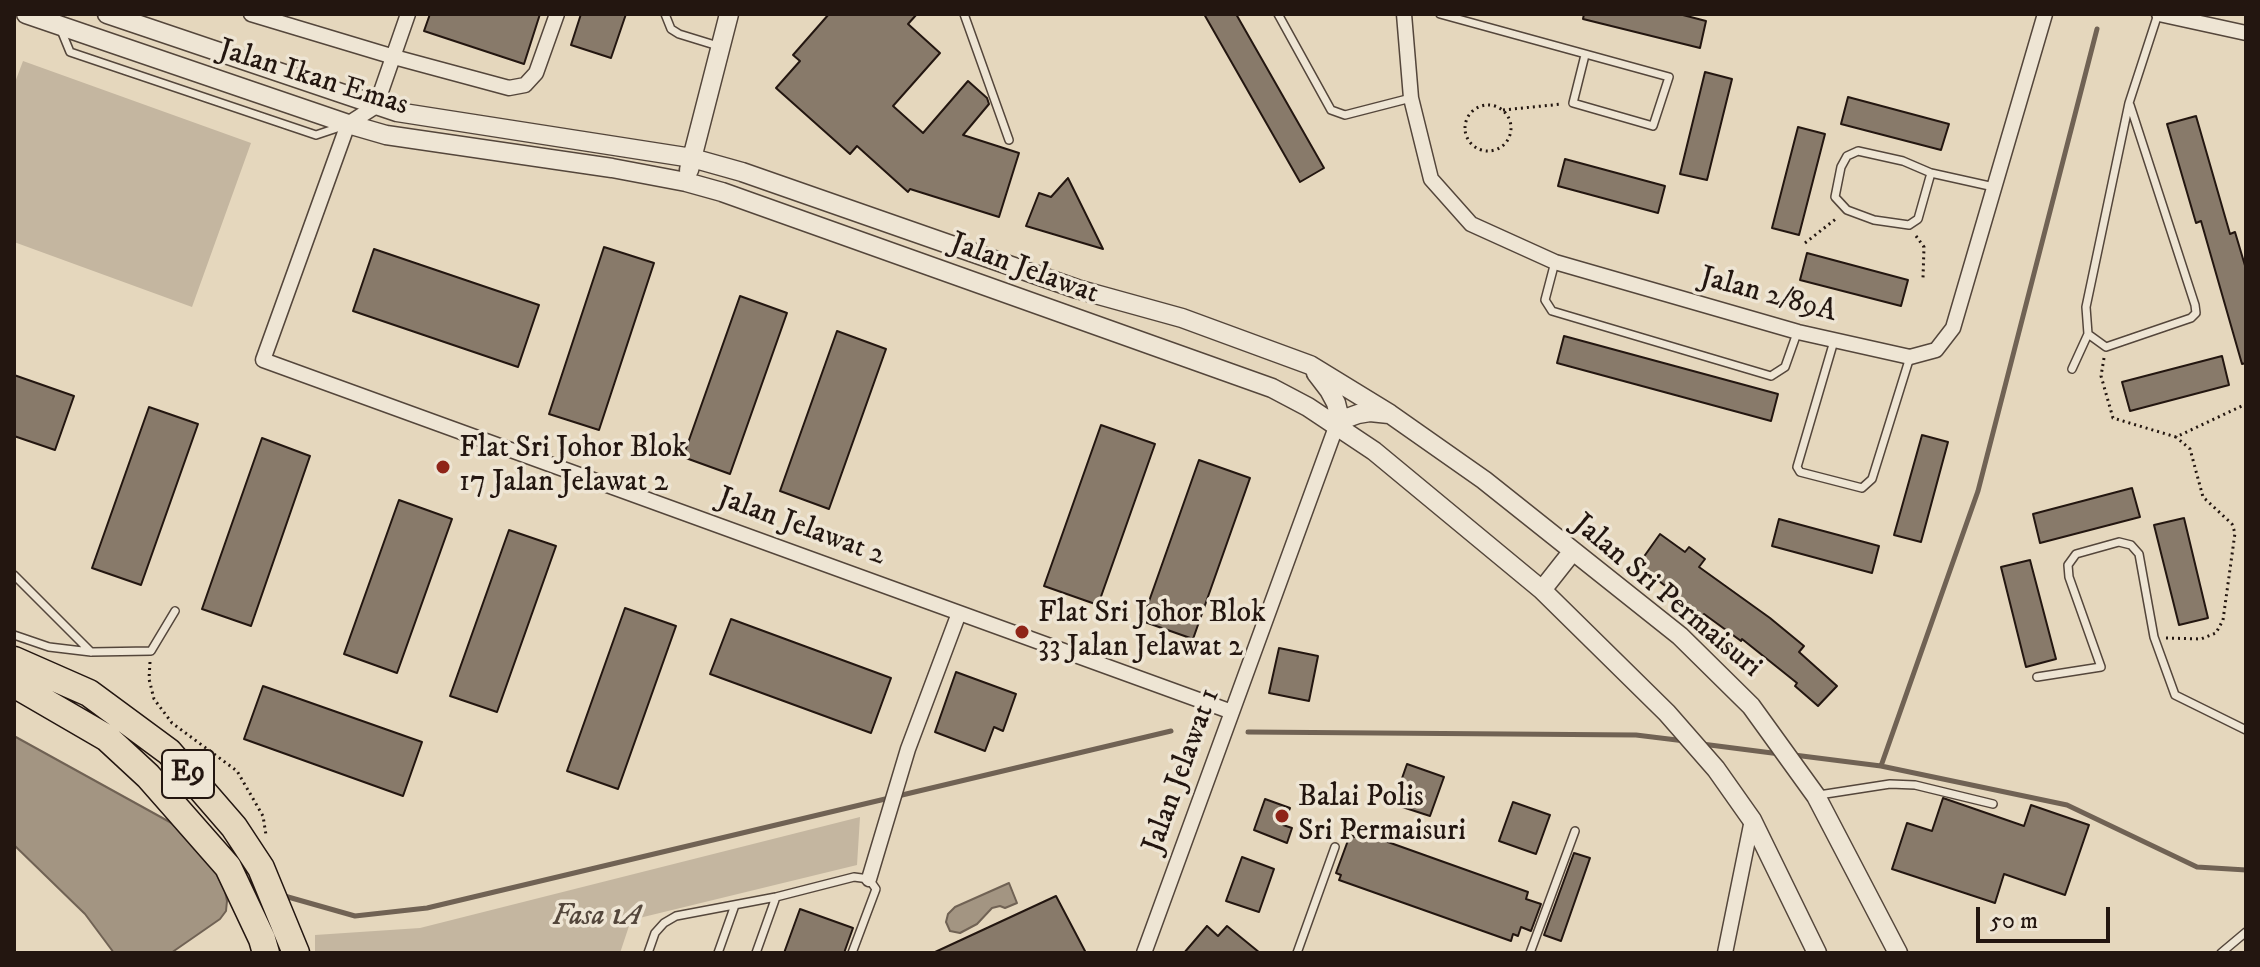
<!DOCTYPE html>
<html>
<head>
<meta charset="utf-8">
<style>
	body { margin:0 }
	#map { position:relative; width:2260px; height:967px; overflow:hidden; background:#e5d7bd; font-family:"IM FELL DW Pica",serif }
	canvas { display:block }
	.frame { position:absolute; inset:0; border:16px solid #231610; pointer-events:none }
	.scale { position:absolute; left:1976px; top:907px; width:134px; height:36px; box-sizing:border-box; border:4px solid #231610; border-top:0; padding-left:10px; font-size:24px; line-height:28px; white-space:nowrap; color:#231610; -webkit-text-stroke:6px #eee5d4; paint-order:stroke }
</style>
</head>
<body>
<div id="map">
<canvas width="2260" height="967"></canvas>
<div class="frame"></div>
<div class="scale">50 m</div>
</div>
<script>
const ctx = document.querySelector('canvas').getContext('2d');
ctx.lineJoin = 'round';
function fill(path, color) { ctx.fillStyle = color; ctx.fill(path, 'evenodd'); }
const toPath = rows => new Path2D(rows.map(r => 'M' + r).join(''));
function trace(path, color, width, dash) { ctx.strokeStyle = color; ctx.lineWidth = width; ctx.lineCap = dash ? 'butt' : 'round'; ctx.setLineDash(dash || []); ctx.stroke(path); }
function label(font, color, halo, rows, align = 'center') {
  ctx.font = font + ' "IM FELL DW Pica",serif'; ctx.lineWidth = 7; ctx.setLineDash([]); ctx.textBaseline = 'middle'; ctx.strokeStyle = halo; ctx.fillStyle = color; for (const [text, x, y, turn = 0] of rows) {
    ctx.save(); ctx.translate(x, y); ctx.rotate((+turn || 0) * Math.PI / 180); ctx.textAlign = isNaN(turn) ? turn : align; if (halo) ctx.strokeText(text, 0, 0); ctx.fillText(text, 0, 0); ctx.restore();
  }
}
fill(toPath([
	[23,61,251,143,192,307,14,242,14,85],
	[860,817,857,865,631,920,620,953,315,953,315,935,420,928]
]), '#c4b6a0');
const water = toPath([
	[14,736,177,826,207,854,225,891,227,901,226,911,220,919,171,953,114,953,85,914,14,845,14,736],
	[1009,883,1017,903,1005,908,1000,906,992,908,977,924,960,933,950,931,946,922,948,914,955,907,1009,883]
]);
fill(water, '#a39582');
trace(water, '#706254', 2);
trace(toPath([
	[1248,732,1636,735,1685,741],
	[1702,744,1780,754],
	[1794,755,1881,766,2067,805,2197,867,2246,870],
	[1881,766,1978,491,2097,29],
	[281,895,355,916,427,908,1171,731]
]), '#706254', 5);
const building = toPath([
	[430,14,540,14,524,64,424,31,430,14],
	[581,14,626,14,611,58,571,45,581,14],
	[829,14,917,14,908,24,940,53,893,106,923,133,968,81,987,98,989,104,963,135,1019,153,999,217,910,189,908,192,857,146,850,154,776,88,800,61,793,55,829,14],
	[1204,14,1236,14,1324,168,1300,182,1204,14],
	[1584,14,1679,14,1706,21,1700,48,1583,19,1584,14],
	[1705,72,1732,79,1707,180,1680,174,1705,72],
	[1848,97,1949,124,1941,150,1841,124,1848,97],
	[2196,116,2230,234,2235,232,2246,269,2246,363,2242,364,2201,221,2196,223,2167,124,2196,116],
	[1798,127,1825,134,1799,235,1772,228,1798,127],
	[1565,159,1665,186,1658,213,1558,186,1565,159],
	[1068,178,1103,249,1026,226,1039,193,1051,197,1068,178],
	[604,247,654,263,599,430,549,414,604,247],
	[374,249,539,305,518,367,353,311,374,249],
	[1807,253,1908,280,1901,306,1800,280,1807,253],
	[740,296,787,313,730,474,683,457,740,296],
	[837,331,886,349,829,509,780,491,837,331],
	[1564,336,1778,394,1771,421,1557,363,1564,336],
	[2222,356,2229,385,2130,411,2122,382,2222,356],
	[14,375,74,396,55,450,14,436,14,375],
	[149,407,198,424,141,585,92,568,149,407],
	[1101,425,1155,444,1098,605,1044,586,1101,425],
	[1922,435,1948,442,1921,542,1894,535,1922,435],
	[262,438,310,456,251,626,202,609,262,438],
	[1199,460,1250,478,1193,639,1142,621,1199,460],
	[2132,488,2140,517,2040,543,2033,514,2132,488],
	[399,500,452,519,397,673,344,654,399,500],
	[2184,518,2208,618,2179,625,2154,525,2184,518],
	[1779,519,1879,546,1872,573,1772,546,1779,519],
	[509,530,556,546,497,712,450,696,509,530],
	[1660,534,1685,552,1689,547,1705,559,1699,567,1770,618,1804,646,1799,652,1837,686,1818,706,1795,686,1797,683,1742,639,1741,641,1704,614,1701,618,1679,601,1681,598,1638,565,1660,534],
	[2030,560,2056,659,2026,667,2001,567,2030,560],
	[625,608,676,626,618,789,567,771,625,608],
	[731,619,891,678,871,733,710,674,731,619],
	[1279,648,1318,656,1309,701,1269,693,1279,648],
	[956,672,1016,694,1003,731,994,727,985,751,935,732,956,672],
	[263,686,422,742,403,796,244,739,263,686],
	[1407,764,1444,777,1430,816,1393,804,1407,764],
	[1943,798,2024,826,2031,805,2089,825,2065,895,2004,874,1995,903,1892,869,1907,823,1932,831,1943,798],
	[1265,799,1290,808,1283,825,1292,828,1287,843,1254,830,1265,799],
	[1513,802,1550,815,1536,854,1499,841,1513,802],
	[1357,831,1528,892,1526,899,1541,904,1531,931,1521,927,1518,936,1513,934,1511,941,1339,880,1341,875,1336,873,1350,835,1355,837,1357,831],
	[1574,853,1590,858,1561,941,1544,935,1574,853],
	[1242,857,1274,869,1259,912,1226,901,1242,857],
	[1056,896,1086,953,933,953,1056,896],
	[800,909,853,928,844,953,784,953,800,909],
	[1207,926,1218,936,1227,926,1260,953,1184,953,1207,926]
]);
fill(building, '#887a6a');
trace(building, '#231610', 2);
const service = toPath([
	[665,14,671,29,679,34,718,46],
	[964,14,1009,140],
	[1278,14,1331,110,1345,115,1411,98],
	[1440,14,1669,77,1653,126,1573,103,1585,55],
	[61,30,70,52,316,135,343,126],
	[1931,173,1918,219,1909,225,1874,220,1847,210,1835,197,1841,167,1847,156,1858,151,1903,161,1931,173,1994,187],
	[1555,262,1545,300,1552,311,1771,376,1785,367,1797,333],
	[2088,334,2106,347,2191,318,2196,313,2195,305,2130,105],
	[1834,341,1797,467,1800,472,1862,488,1872,479,1910,357],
	[2072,369,2088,334,2086,307,2129,103,2158,14],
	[14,575,91,652],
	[14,635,49,647,91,652,151,651,175,611],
	[2037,677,2101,667,2069,577,2068,565,2076,554,2119,542,2131,545,2139,554,2154,637,2175,695,2246,730],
	[1819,795,1890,784,1915,785,1993,804],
	[648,953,655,933,664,923,676,916,776,897,854,877,869,879,876,889,852,953],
	[718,953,735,905],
	[756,953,776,897],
	[1297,953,1335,847],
	[1530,953,1575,831],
	[2221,953,2246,932]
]);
const minor = toPath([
	[251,14,394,57,509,88,525,85,536,73,557,14],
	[408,14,376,106,348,124,263,360,1232,712],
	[1404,14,1411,98,1431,179,1471,224,1555,262,1798,332,1910,357,1936,350,1953,328,2045,14],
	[2159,14,2246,33],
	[869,879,908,749,959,613],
	[1144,953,1336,427],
	[1725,953,1752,820]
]);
const tertiary = toPath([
	[26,14,348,124,386,135,612,168,686,182,722,192,1272,388,1308,407,1374,451,1542,590,1667,713,1716,769,1752,820,1817,953],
	[107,14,397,112,692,158,742,172,1077,289,1182,318,1310,365,1390,414,1484,480,1680,636,1751,706,1816,796,1898,953],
	[689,170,729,14],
	[1316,373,1329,390,1336,403,1339,415,1336,427],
	[1336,427,1347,418,1358,414,1370,412,1389,414],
	[1542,590,1572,552]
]);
const motorway = toPath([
	[14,660,89,693,169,752,234,827,261,868,296,953],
	[14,684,107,738,148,776,228,867,262,939,266,953]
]);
trace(service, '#54463b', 10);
trace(minor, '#54463b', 17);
trace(tertiary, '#54463b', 21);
trace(motorway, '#231610', 29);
trace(toPath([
	'1465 128a23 23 0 1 1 46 0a23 23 0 1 1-46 0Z',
	[1503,110,1562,104],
	[1916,236,1924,247,1923,278],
	[1805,243,1837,218],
	[2104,358,2101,376,2113,418,2176,437,2246,404],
	[2166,638,2201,639,2216,633,2223,620,2235,533,2232,524,2203,497,2190,449,2176,437],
	[150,662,149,679,154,699,172,723,237,771,263,816,266,835]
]), '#231610', 3, [2, 4]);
trace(service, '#eee5d4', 7);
trace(minor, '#eee5d4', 14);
trace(tertiary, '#eee5d4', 18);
trace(motorway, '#e5d7bd', 26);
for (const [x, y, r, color] of [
	[443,467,8,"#8f2418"],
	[1022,632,8,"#8f2418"],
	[1282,816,8,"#8f2418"]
]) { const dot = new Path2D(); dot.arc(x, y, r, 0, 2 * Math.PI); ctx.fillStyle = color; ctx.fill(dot); trace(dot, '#eee5d4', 3); }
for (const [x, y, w] of [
	[188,774,52]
]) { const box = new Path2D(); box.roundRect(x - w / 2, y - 24, w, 48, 6); ctx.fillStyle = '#eee5d4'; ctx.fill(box); trace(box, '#231610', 2); }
label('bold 28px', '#231610', null, [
	["E9",188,774]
]);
label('30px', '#231610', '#eee5d4', [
	["Jalan Ikan Emas",313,79,17],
	["Jalan Jelawat",1024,270,20],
	["Jalan 2/89A",1768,296,15],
	["Jalan Jelawat 2",801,528,20],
	["Jalan Sri Permaisuri",1666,597,40],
	["Jalan Jelawat 1",1183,771,-70]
]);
label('30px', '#231610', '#eee5d4', [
	["Flat Sri Johor Blok",459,450],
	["17 Jalan Jelawat 2",459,484],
	["Flat Sri Johor Blok",1038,615],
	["33 Jalan Jelawat 2",1038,649],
	["Balai Polis",1298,799],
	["Sri Permaisuri",1298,833]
], 'left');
label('italic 30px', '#53463b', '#eee5d4', [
	["Fasa 1A",597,918]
]);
</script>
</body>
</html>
